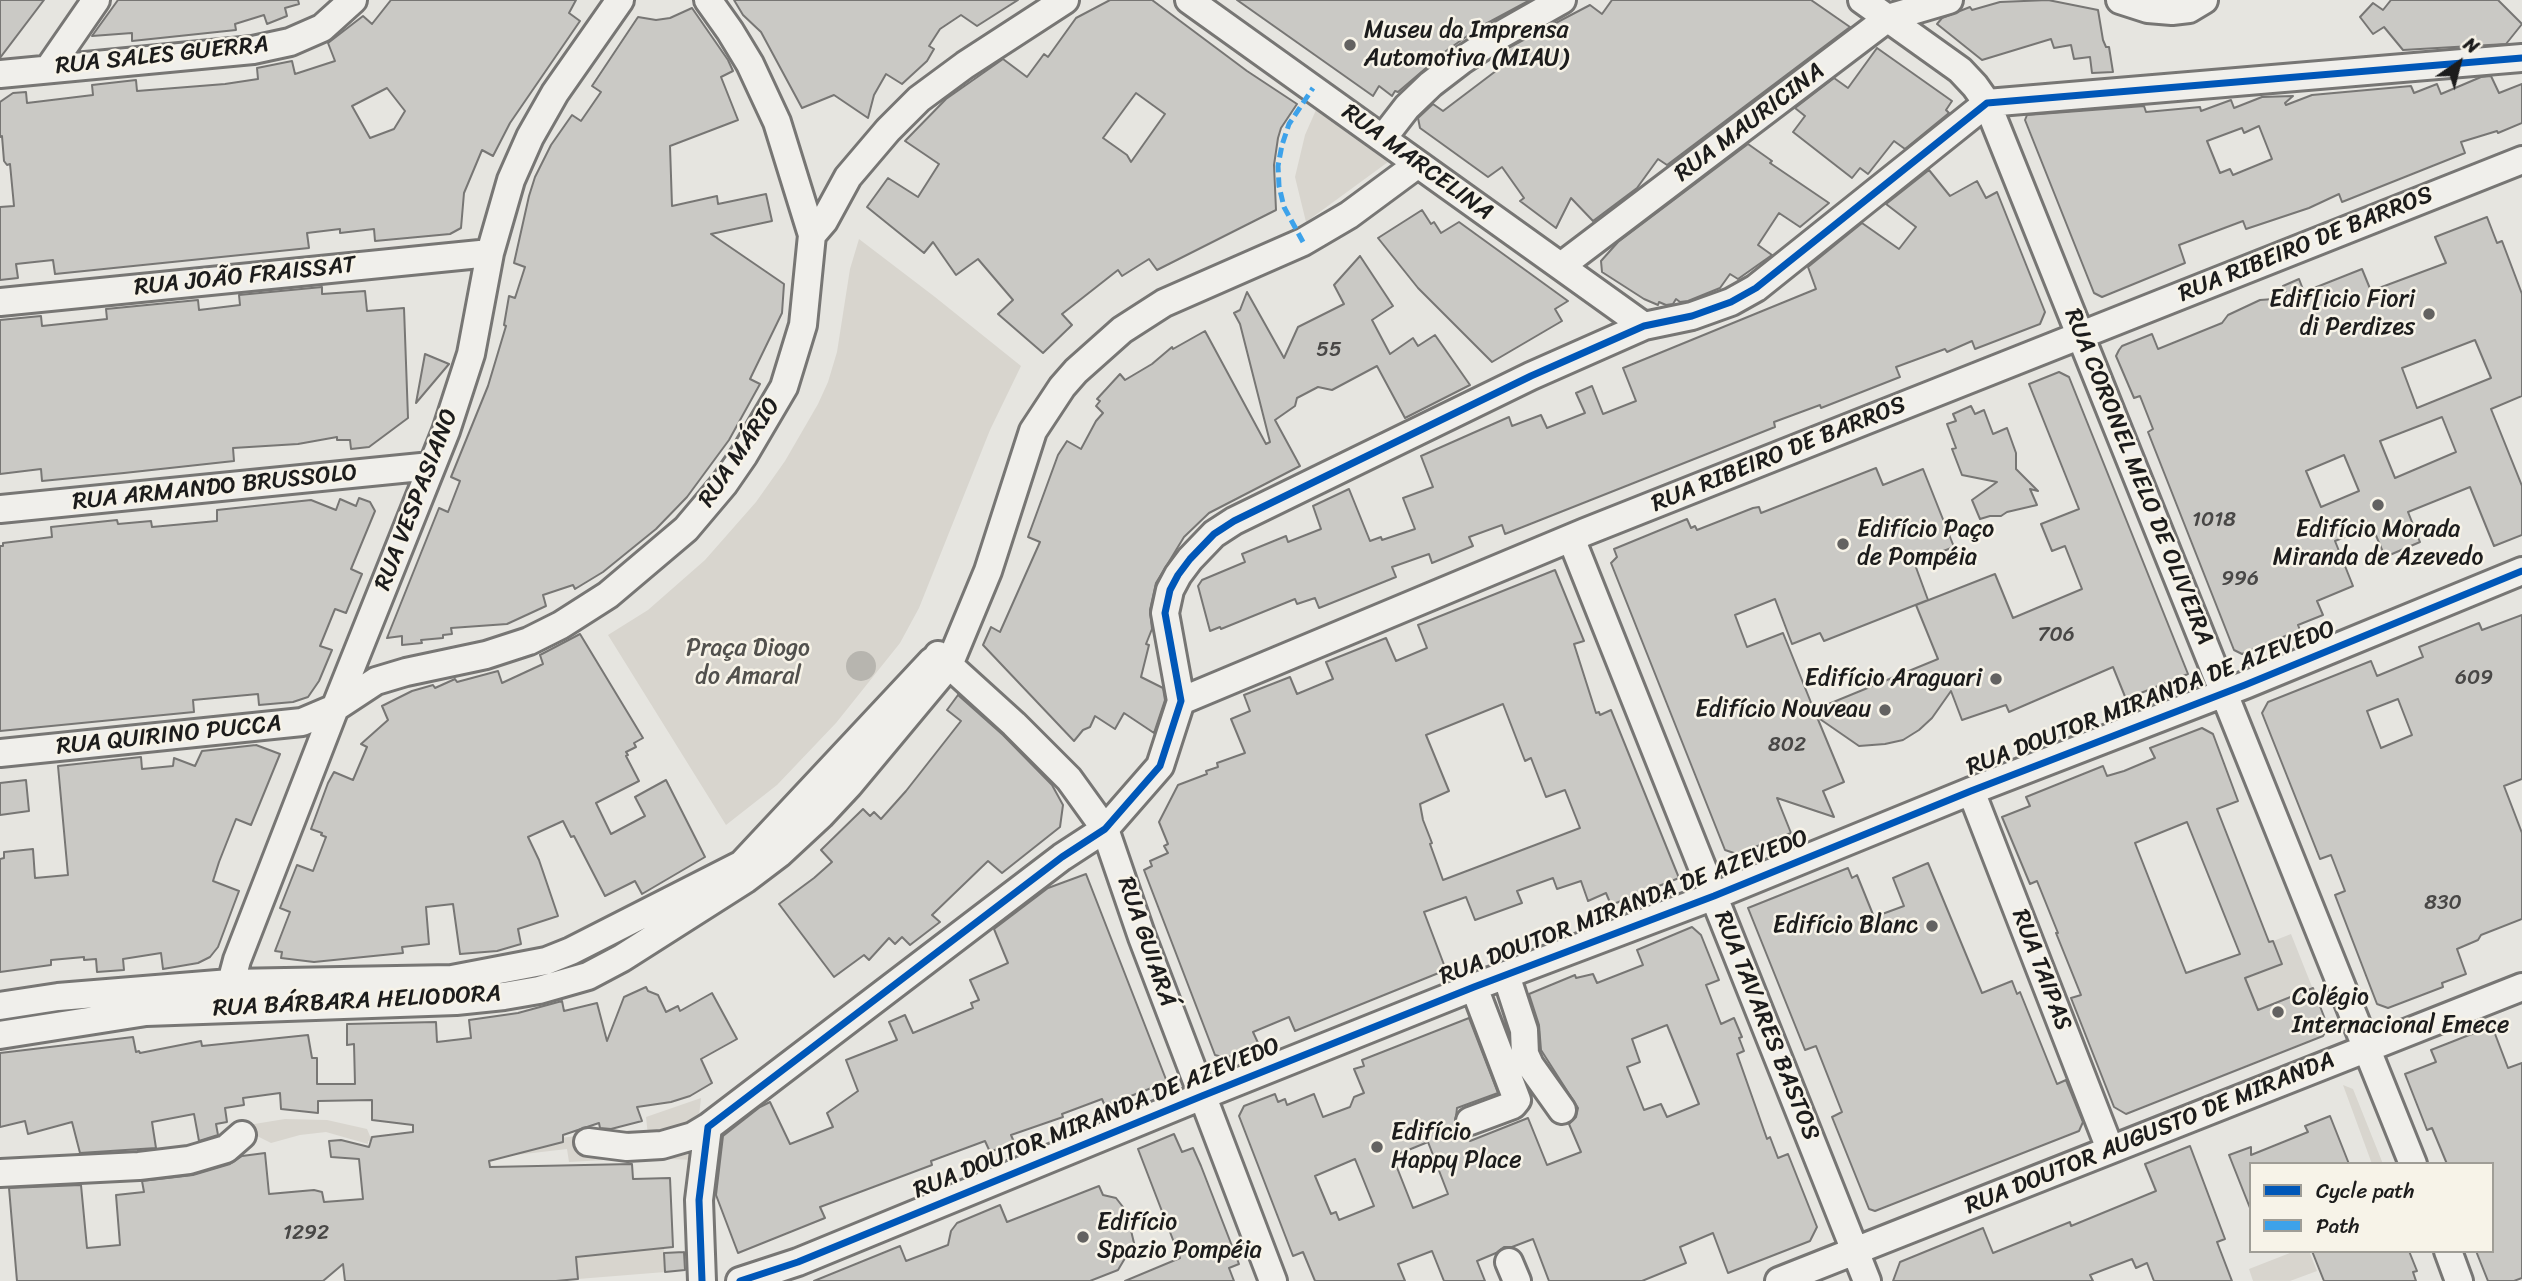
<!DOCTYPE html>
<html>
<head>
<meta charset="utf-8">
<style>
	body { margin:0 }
	#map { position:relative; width:2522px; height:1281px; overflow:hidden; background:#e6e5e0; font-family:Sriracha,sans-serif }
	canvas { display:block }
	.legend { position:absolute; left:2249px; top:1162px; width:245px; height:91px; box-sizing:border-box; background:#f7f3e8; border:2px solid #9f9d96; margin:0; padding:9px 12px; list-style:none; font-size:21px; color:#1c1c1c }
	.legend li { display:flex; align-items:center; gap:14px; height:35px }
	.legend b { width:35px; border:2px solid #9f9d96 }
	.north { position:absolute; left:2424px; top:28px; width:70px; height:70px; -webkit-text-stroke:5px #f7f3e8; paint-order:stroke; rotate:35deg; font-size:19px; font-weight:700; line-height:28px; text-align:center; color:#1c1c1c }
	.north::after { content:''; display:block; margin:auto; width:24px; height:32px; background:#1c1c1c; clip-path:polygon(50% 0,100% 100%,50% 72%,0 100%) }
</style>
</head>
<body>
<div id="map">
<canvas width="2522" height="1281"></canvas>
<ul class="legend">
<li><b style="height:9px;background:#0057b8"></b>Cycle path</li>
<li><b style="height:9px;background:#3da2ea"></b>Path</li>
</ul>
<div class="north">N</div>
</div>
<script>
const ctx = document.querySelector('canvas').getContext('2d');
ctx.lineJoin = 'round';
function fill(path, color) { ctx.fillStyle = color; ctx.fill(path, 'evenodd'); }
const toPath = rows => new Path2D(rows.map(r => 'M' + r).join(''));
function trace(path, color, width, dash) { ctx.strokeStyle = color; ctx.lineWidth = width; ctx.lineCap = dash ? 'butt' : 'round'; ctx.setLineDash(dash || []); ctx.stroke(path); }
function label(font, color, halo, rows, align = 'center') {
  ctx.font = font + ' Sriracha,sans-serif'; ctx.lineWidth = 5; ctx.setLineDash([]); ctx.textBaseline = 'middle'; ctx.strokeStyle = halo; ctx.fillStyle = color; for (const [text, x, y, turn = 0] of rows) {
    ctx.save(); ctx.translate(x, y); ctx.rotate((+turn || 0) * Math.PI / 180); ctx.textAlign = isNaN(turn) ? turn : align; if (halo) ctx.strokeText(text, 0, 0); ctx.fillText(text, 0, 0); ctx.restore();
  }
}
fill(toPath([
	[2291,934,2328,1027,2323,1036,2255,1063,2224,987,2187,975]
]), '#d7d5cf');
fill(toPath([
	[1316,110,1388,162,1306,222,1295,177,1305,135],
	[859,239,935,297,1021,366,990,430,919,608,900,643,836,723,777,785,726,825,608,635,648,610,705,560,756,502,785,461,818,404,828,382,837,352,850,269],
	[2343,1085,2353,1089,2383,1164,2372,1164],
	[701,1098,694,1160,640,1158,569,1162,567,1149,490,1158,488,1162,368,1141,368,1144,326,1132,300,1135,271,1143,257,1136,246,1137,242,1126,285,1119,327,1120,367,1129,370,1136,438,1151,491,1147,576,1136,623,1133,648,1136,646,1117],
	[664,1248,665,1272,578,1279,576,1257],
	[2295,1251,2309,1251,2317,1271,2290,1281,2253,1281,2249,1269]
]), '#d8d5ce');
fill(toPath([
	'846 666a15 15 0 1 1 30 0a15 15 0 1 1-30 0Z'
]), '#b7b5af');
const building = toPath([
	[0,0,44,0,0,58,0,0],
	[118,0,298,0,299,4,285,8,287,16,267,24,264,15,235,24,236,30,132,41,132,33,92,36,118,0],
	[391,0,576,0,569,13,580,21,510,123,493,156,482,150,464,193,461,228,450,234,375,241,374,229,340,233,340,229,307,233,309,248,55,274,53,260,16,264,18,278,0,280,0,207,14,206,10,164,7,165,4,161,2,136,0,137,0,102,13,93,26,92,27,103,93,95,92,85,136,80,137,91,225,84,258,79,257,68,292,61,295,74,335,61,328,43,363,16,372,24,391,0],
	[387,88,405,111,394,129,370,138,352,106,387,88],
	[734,0,1018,0,977,26,961,15,940,29,929,46,934,49,927,61,902,84,886,74,874,95,868,118,834,95,802,108,761,32,743,15,734,0],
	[1110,0,1152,0,1247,71,1297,104,1281,128,1278,138,1274,165,1276,210,1157,270,1149,259,1122,276,1118,270,1062,314,1072,325,1043,353,998,314,1013,300,978,259,956,275,933,242,924,253,867,207,888,178,918,197,939,164,905,141,946,99,1003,59,1027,77,1044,54,1048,57,1076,18,1110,0],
	[1136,93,1165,114,1131,162,1127,155,1103,138,1136,93],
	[1237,0,1530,0,1480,27,1446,51,1398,92,1395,91,1392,96,1379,86,1373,96,1237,0],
	[1612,0,1811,0,1850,27,1667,165,1658,159,1637,188,1593,221,1571,198,1556,228,1520,201,1524,198,1502,167,1488,177,1420,128,1418,118,1433,104,1443,111,1513,58,1506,50,1510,47,1590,5,1602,14,1612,0],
	[2048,0,2098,10,2103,40,2106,47,2109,47,2113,72,2092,73,2090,57,2074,59,2071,45,2054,48,2051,39,1982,60,1937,24,1942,18,1970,7,1972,10,2000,2,2048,0],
	[2391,0,2498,0,2522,24,2506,44,2403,50,2384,27,2373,34,2360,17,2373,3,2383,10,2391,0],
	[692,8,728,60,733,71,721,77,738,120,670,146,672,206,717,196,718,204,766,194,772,221,711,234,784,284,782,313,750,379,760,384,729,440,687,497,656,529,603,572,575,589,573,585,543,595,546,606,507,624,451,628,452,634,443,635,443,638,421,640,422,643,402,645,402,636,387,638,439,508,448,512,460,481,451,477,488,386,506,326,504,325,509,296,515,298,525,267,514,263,529,196,535,177,551,145,572,115,581,121,601,92,592,86,638,17,656,20,670,18,692,8],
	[1877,48,1952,101,1946,110,1949,113,1905,149,1894,141,1868,174,1860,168,1852,178,1793,132,1805,116,1795,108,1834,78,1848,88,1877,48],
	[2491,76,2499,93,2522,84,2522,123,2498,133,2497,131,2461,142,2465,153,2342,202,2339,194,2309,208,2246,229,2243,221,2179,245,2185,263,2102,297,2094,293,2025,120,2027,115,2144,106,2146,112,2200,107,2201,111,2231,100,2234,108,2262,97,2293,96,2285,103,2286,105,2312,95,2411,86,2414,93,2437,84,2441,94,2481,77,2491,76],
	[2259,126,2272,159,2233,175,2230,169,2220,173,2207,141,2242,128,2244,133,2259,126],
	[1748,144,1772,161,1770,163,1829,203,1800,227,1779,213,1758,245,1772,255,1738,279,1730,274,1720,288,1688,301,1680,302,1676,299,1673,304,1666,305,1659,302,1658,305,1644,299,1602,272,1601,261,1618,242,1748,144],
	[1929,170,1950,196,1977,181,1986,198,1997,192,2045,312,2040,324,1975,349,1972,341,1947,352,1945,349,1896,367,1900,377,1821,408,1820,405,1774,422,1775,427,1505,534,1502,525,1469,537,1473,546,1432,563,1429,554,1392,567,1396,577,1319,608,1315,598,1297,604,1295,599,1221,629,1220,627,1210,631,1198,586,1202,580,1245,562,1242,554,1286,536,1288,542,1321,529,1313,506,1349,489,1370,541,1381,537,1382,540,1415,529,1403,498,1433,487,1421,456,1509,417,1512,426,1541,415,1547,428,1585,413,1576,393,1592,386,1603,414,1636,401,1623,368,1816,289,1808,267,1862,223,1899,249,1916,227,1886,204,1929,170],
	[1422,210,1431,224,1434,222,1441,233,1459,222,1568,301,1555,309,1562,321,1492,362,1418,288,1378,238,1422,210],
	[2487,217,2497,243,2502,241,2522,294,2522,396,2491,409,2522,486,2522,535,2494,546,2470,487,2408,512,2420,542,2385,557,2372,526,2335,541,2353,586,2317,601,2323,615,2298,625,2300,630,2242,654,2234,650,2148,432,2153,429,2140,396,2134,398,2116,356,2119,350,2122,346,2152,334,2158,349,2222,323,2228,315,2260,300,2288,298,2283,286,2299,279,2304,292,2362,269,2371,291,2446,263,2435,237,2487,217],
	[2475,340,2491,378,2417,408,2402,368,2475,340],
	[2442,417,2456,452,2395,478,2380,441,2442,417],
	[2344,455,2359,491,2321,507,2306,471,2344,455],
	[1360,256,1393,306,1372,320,1390,354,1413,338,1418,346,1435,335,1470,385,1405,418,1377,366,1332,390,1318,387,1297,398,1295,406,1275,420,1300,466,1209,513,1184,537,1156,583,1150,610,1152,629,1146,644,1149,645,1141,677,1163,688,1165,700,1154,733,1124,713,1115,729,1095,716,1090,727,1083,730,1074,741,983,645,991,627,1000,632,1040,542,1028,537,1058,455,1067,441,1081,449,1096,421,1103,413,1096,406,1100,401,1097,399,1120,374,1125,380,1152,364,1172,347,1173,349,1205,331,1266,444,1270,442,1240,324,1234,313,1240,310,1247,292,1284,358,1298,327,1344,304,1334,285,1360,256],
	[322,287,322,294,365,291,367,311,404,308,408,418,369,447,351,449,350,440,337,440,337,437,298,444,233,448,234,461,124,473,42,481,41,469,0,474,0,320,41,316,42,326,107,319,106,309,198,300,199,310,240,305,239,295,322,287],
	[425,354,449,364,416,403,425,354],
	[2059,372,2069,377,2188,674,2126,699,2113,667,2009,712,2006,705,1962,720,1951,691,1932,718,1919,730,1903,740,1885,744,1859,746,1817,717,1844,782,1823,791,1834,817,1777,798,1791,833,1737,854,1725,850,1611,563,1617,557,1614,549,1687,519,1691,528,1695,526,1697,530,1753,508,1759,507,1761,513,1876,468,1883,485,1923,469,1954,547,1914,562,1928,600,1824,641,1820,633,1792,644,1775,599,1735,615,1747,647,1783,633,1814,710,1938,659,1916,605,1995,574,2013,618,2082,589,2065,546,2052,551,2041,524,2079,509,2029,384,2059,372],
	[1971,406,1975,414,1984,410,1993,434,2007,428,2016,453,2016,469,2038,491,2030,489,2037,505,2007,512,2001,516,1990,516,1980,519,1972,500,1997,482,1962,475,1952,449,1956,448,1947,424,1956,421,1953,414,1971,406],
	[359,498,370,502,375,511,351,569,362,574,346,613,335,609,320,646,332,650,319,681,308,697,293,702,259,705,258,694,193,700,194,712,0,731,0,546,3,546,3,543,52,537,51,527,117,520,118,524,151,521,152,527,217,521,217,510,311,500,336,510,340,499,356,506,359,498],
	[1555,570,1584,641,1574,644,1596,713,1599,712,1600,715,1611,710,1679,878,1611,905,1606,893,1588,901,1581,881,1557,889,1553,878,1517,891,1522,903,1475,920,1466,897,1424,912,1446,970,1295,1031,1289,1017,1253,1032,1259,1045,1226,1058,1215,1055,1144,870,1152,866,1150,861,1168,853,1164,846,1168,844,1159,822,1178,785,1207,774,1206,771,1218,767,1217,763,1245,753,1231,719,1250,711,1244,695,1290,677,1297,694,1333,679,1326,662,1386,638,1396,661,1427,648,1418,625,1555,570],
	[1503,704,1525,761,1531,758,1546,797,1565,790,1580,828,1443,880,1430,844,1432,843,1423,820,1420,804,1449,791,1426,735,1503,704],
	[2522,615,2522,779,2504,786,2522,833,2522,919,2481,935,2478,940,2457,949,2466,974,2442,983,2443,987,2388,1008,2377,1004,2335,895,2345,891,2331,855,2320,859,2262,713,2268,702,2371,661,2377,676,2423,657,2419,647,2479,623,2482,630,2522,615],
	[2398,699,2412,735,2381,748,2367,711,2398,699],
	[580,634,643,738,634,743,636,747,626,752,628,755,626,756,639,781,596,803,611,834,645,816,635,797,666,780,705,857,642,894,635,881,605,896,574,836,571,837,563,821,528,837,539,860,558,916,518,929,521,944,497,951,460,954,453,904,426,907,429,944,402,947,403,953,314,962,281,958,282,952,275,951,290,912,280,908,297,865,313,871,326,837,321,835,322,833,311,829,328,783,334,772,353,780,367,747,361,744,388,720,382,706,412,691,433,685,435,688,455,679,457,682,498,671,502,683,543,664,540,655,580,634],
	[958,695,1003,735,1052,785,1063,805,1060,827,1002,873,988,861,932,915,940,922,910,945,902,937,895,944,889,938,869,960,864,955,834,977,779,904,814,878,832,862,821,850,863,809,870,816,874,812,881,819,906,791,961,721,947,710,958,695],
	[2202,728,2213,734,2238,801,2217,809,2269,942,2273,941,2282,964,2245,978,2258,1010,2313,988,2328,1027,2323,1036,2126,1114,2114,1107,2071,998,2081,995,2056,933,2058,933,2037,881,2030,884,2002,817,2030,806,2026,797,2103,766,2107,776,2124,771,2155,758,2150,748,2202,728],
	[2187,822,2240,954,2186,973,2135,843,2187,822],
	[256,745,280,754,251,825,236,819,219,862,213,881,239,891,218,947,210,957,198,963,163,969,161,953,123,959,124,970,97,972,96,959,84,960,84,957,51,960,51,965,0,972,0,859,4,858,4,852,33,849,35,878,68,875,58,766,141,757,142,769,173,766,174,758,195,766,202,751,256,745],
	[26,780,29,811,0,815,0,783,26,780],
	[1928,863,1982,993,2012,981,2017,994,2020,992,2057,1084,2066,1080,2083,1122,2079,1131,1875,1211,1869,1209,1832,1117,1842,1112,1816,1046,1805,1050,1748,908,1848,868,1852,878,1857,875,1874,917,1904,906,1893,878,1928,863],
	[1086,874,1167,1082,1105,1106,1102,1099,1062,1114,1063,1117,1011,1135,1014,1142,990,1152,985,1141,931,1161,932,1165,820,1207,825,1218,738,1253,716,1195,723,1136,760,1107,770,1102,790,1144,833,1127,827,1113,858,1091,846,1060,897,1040,889,1022,905,1015,913,1033,973,1008,971,1003,979,1000,970,980,1008,963,994,929,1048,888,1086,874],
	[1692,927,1701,935,1719,980,1706,985,1721,1024,1734,1018,1742,1037,1739,1038,1744,1051,1737,1054,1767,1139,1770,1137,1778,1158,1788,1154,1817,1227,1810,1241,1728,1273,1713,1233,1680,1247,1686,1263,1642,1281,1549,1281,1533,1239,1512,1247,1504,1247,1496,1253,1477,1261,1485,1281,1444,1281,1432,1251,1398,1264,1405,1281,1315,1281,1303,1252,1293,1256,1239,1116,1244,1106,1275,1094,1278,1102,1285,1099,1287,1105,1314,1094,1323,1117,1350,1107,1354,1097,1364,1093,1354,1069,1364,1066,1362,1060,1469,1018,1498,1093,1457,1108,1455,1126,1460,1133,1468,1137,1470,1141,1528,1118,1547,1165,1581,1152,1569,1124,1576,1117,1578,1108,1541,1050,1539,1025,1529,994,1575,975,1576,978,1593,974,1597,983,1643,965,1637,950,1692,927],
	[1667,1025,1699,1104,1667,1117,1661,1104,1644,1110,1627,1067,1640,1062,1632,1039,1667,1025],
	[1428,1142,1448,1194,1413,1208,1394,1160,1397,1159,1396,1155,1428,1142],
	[1355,1159,1374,1206,1339,1220,1336,1212,1331,1214,1315,1176,1355,1159],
	[646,987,648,991,658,995,666,1012,678,1006,680,1011,712,993,737,1039,701,1059,712,1083,690,1096,671,1102,637,1107,642,1121,611,1129,600,1128,599,1123,563,1135,563,1142,489,1161,490,1167,632,1164,633,1179,670,1178,673,1247,576,1257,578,1279,556,1281,345,1281,343,1264,323,1281,17,1281,9,1188,81,1185,87,1248,120,1245,116,1195,144,1192,142,1181,193,1175,230,1164,242,1156,265,1153,269,1194,314,1190,322,1192,324,1202,363,1199,359,1159,331,1157,329,1141,341,1140,369,1147,372,1137,413,1132,413,1125,372,1120,372,1100,318,1101,318,1113,281,1109,280,1093,243,1098,244,1105,225,1108,227,1122,216,1124,218,1135,199,1141,194,1114,152,1122,156,1148,80,1153,72,1122,28,1134,25,1121,0,1127,0,1053,133,1037,136,1052,139,1051,140,1053,201,1041,202,1046,308,1035,312,1058,317,1058,317,1084,355,1084,354,1044,347,1045,347,1024,436,1022,437,1042,471,1038,469,1020,518,1013,562,1001,564,1011,597,1003,607,1041,624,997,646,987],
	[2492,1026,2508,1068,2522,1063,2522,1278,2514,1281,2488,1281,2476,1251,2492,1251,2492,1164,2447,1164,2432,1128,2427,1130,2405,1074,2436,1062,2431,1050,2492,1026],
	[2330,1116,2349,1164,2251,1164,2250,1208,2229,1155,2251,1147,2251,1155,2308,1132,2305,1126,2330,1116],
	[1174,1134,1182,1152,1193,1148,1201,1166,1239,1264,1229,1268,1234,1281,1125,1281,1180,1258,1138,1149,1174,1134],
	[2190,1146,2225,1239,2217,1242,2232,1281,2154,1281,2147,1263,2136,1268,2132,1259,2090,1275,2093,1281,1893,1281,1900,1262,1983,1228,1993,1253,2070,1222,2071,1226,2156,1191,2145,1164,2190,1146],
	[1099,1186,1103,1195,1116,1198,1123,1207,1128,1218,1134,1243,1118,1270,1090,1281,814,1281,900,1246,906,1261,948,1245,951,1231,957,1223,1000,1205,1007,1222,1099,1186],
	[2312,1251,2409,1251,2417,1271,2413,1272,2416,1281,2324,1281,2312,1251],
	[684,1252,685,1270,665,1272,664,1253,684,1252]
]);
fill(building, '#cac9c5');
trace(building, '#777674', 2);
const minor = toPath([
	[1189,0,1644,326],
	[1862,0,1960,70,1975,86,1987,103,2413,1164],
	[2120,0,2148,9,2172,11,2189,9,2204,0],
	[49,68,96,0],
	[0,74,253,50,290,42,322,28,353,0],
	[1383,138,1407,107,1431,84,1461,61,1502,34,1562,0],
	[812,235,824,221,848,177,888,130,919,99,965,65,1065,0],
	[1561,266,1888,18,1949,0],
	[0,302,490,253],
	[0,509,431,466],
	[1571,538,1867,1281],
	[938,655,1014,724,1069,779,1105,829,1142,937,1273,1281],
	[1181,701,1585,532,2522,160],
	[0,753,302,722,335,708,376,681,406,672,486,655,529,641,561,625,608,595,686,529,724,484,744,455,784,387,803,325,812,235,777,122,750,64,730,31,708,0],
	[1971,791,2110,1149],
	[1506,975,1524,1030,1525,1054,1530,1065,1562,1110],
	[0,1006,58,997,230,983,452,979,546,961,571,951,742,864,932,661],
	[224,1009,237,960,335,708,446,431,471,354,490,253,511,180,530,137,555,93,620,0],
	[0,1035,146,1012,456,1001,504,996,539,990,588,976,622,958,746,879,779,854,821,815,849,785,949,665,988,571,1033,431,1062,387,1076,371,1122,330,1164,303,1303,242,1349,215,1418,164],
	[1470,1121,1513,1105,1517,1100,1474,987],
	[588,1142,627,1147,662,1145,693,1136,708,1127],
	[0,1173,139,1166,189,1160,226,1149,242,1135],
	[2448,1251,2459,1281],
	[1509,1262,1517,1281],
	[702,1281,699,1200,708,1127,1062,857,1105,829,1160,766,1181,701,1165,613,1170,590,1178,575,1190,559,1214,534,1234,521,1531,376,1644,326,1692,316,1731,302,1756,288,1987,103,2522,58],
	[740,1281,798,1262,1202,1096,1474,987,1714,896,1971,791,2245,685,2522,571],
	[1779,1281,2522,987]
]);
trace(minor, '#777674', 32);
trace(minor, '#f0efeb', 26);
trace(toPath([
	[1303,242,1284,207,1279,186,1278,166,1282,145,1289,124,1313,88]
]), '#3da2ea', 5, [10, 5]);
trace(toPath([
	[702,1281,699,1200,708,1127,1062,857,1105,829,1160,766,1181,701,1165,613,1170,590,1178,575,1190,559,1214,534,1234,521,1531,376,1644,326,1692,316,1731,302,1756,288,1987,103,2522,58],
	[740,1281,798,1262,1202,1096,1474,987,1714,896,1971,791,2245,685,2522,571]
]), '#0057b8', 7);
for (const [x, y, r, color] of [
	[1350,45,7,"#636261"],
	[2429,314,7,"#636261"],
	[2378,505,7,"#636261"],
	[1843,544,7,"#636261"],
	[1996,679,7,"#636261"],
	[1885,710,7,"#636261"],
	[1932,926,7,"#636261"],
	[2278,1012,7,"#636261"],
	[1377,1147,7,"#636261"],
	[1083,1237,7,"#636261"]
]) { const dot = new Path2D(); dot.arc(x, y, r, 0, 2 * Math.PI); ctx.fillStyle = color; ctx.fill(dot); trace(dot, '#f7f3e8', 2.5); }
label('21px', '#484746', null, [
	["55",1329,351],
	["1018",2214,521],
	["996",2240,580],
	["706",2056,636],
	["609",2474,679],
	["802",1787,746],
	["830",2443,904],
	["1292",306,1234]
]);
label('24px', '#1c1c1c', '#f7f3e8', [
	["Museu da Imprensa",1364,31],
	["Automotiva (MIAU)",1364,59],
	["Edif[icio Fiori",2415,300,"right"],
	["di Perdizes",2415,328,"right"],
	["Edifício Paço",1857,530],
	["de Pompéia",1857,558],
	["Edifício Morada",2378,530,"center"],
	["Miranda de Azevedo",2378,558,"center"],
	["Edifício Araguari",1982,679,"right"],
	["Edifício Nouveau",1871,710,"right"],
	["Edifício Blanc",1918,926,"right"],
	["Colégio",2292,998],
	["Internacional Emece",2292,1026],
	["Edifício",1391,1133],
	["Happy Place",1391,1161],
	["Edifício",1097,1223],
	["Spazio Pompéia",1097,1251]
], 'left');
label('24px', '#1c1c1c', '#f7f3e8', [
	["RUA SALES GUERRA",162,56,-6],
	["RUA MAURICINA",1750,123,-37],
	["RUA MARCELINA",1417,163,36],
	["RUA RIBEIRO DE BARROS",2306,245,-22],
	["RUA JOÃO FRAISSAT",245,277,-6],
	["RUA MÁRIO",740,453,-56],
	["RUA RIBEIRO DE BARROS",1779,455,-22],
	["RUA CORONEL MELO DE OLIVEIRA",2138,477,68],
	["RUA ARMANDO BRUSSOLO",215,488,-6],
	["RUA VESPASIANO",417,500,-69],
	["RUA DOUTOR MIRANDA DE AZEVEDO",2151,699,-21],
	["RUA QUIRINO PUCCA",169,736,-6],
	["RUA DOUTOR MIRANDA DE AZEVEDO",1624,908,-21],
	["RUA GUIARÁ",1146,942,71],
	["RUA TAIPAS",2041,970,69],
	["RUA BÁRBARA HELIODORA",357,1002,-3],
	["RUA TAVARES BASTOS",1766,1026,68],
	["RUA DOUTOR MIRANDA DE AZEVEDO",1097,1119,-22],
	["RUA DOUTOR AUGUSTO DE MIRANDA",2150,1134,-22]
]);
label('24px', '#51504d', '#f7f3e8', [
	["Praça Diogo",748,649],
	["do Amaral",748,677]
]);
</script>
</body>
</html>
